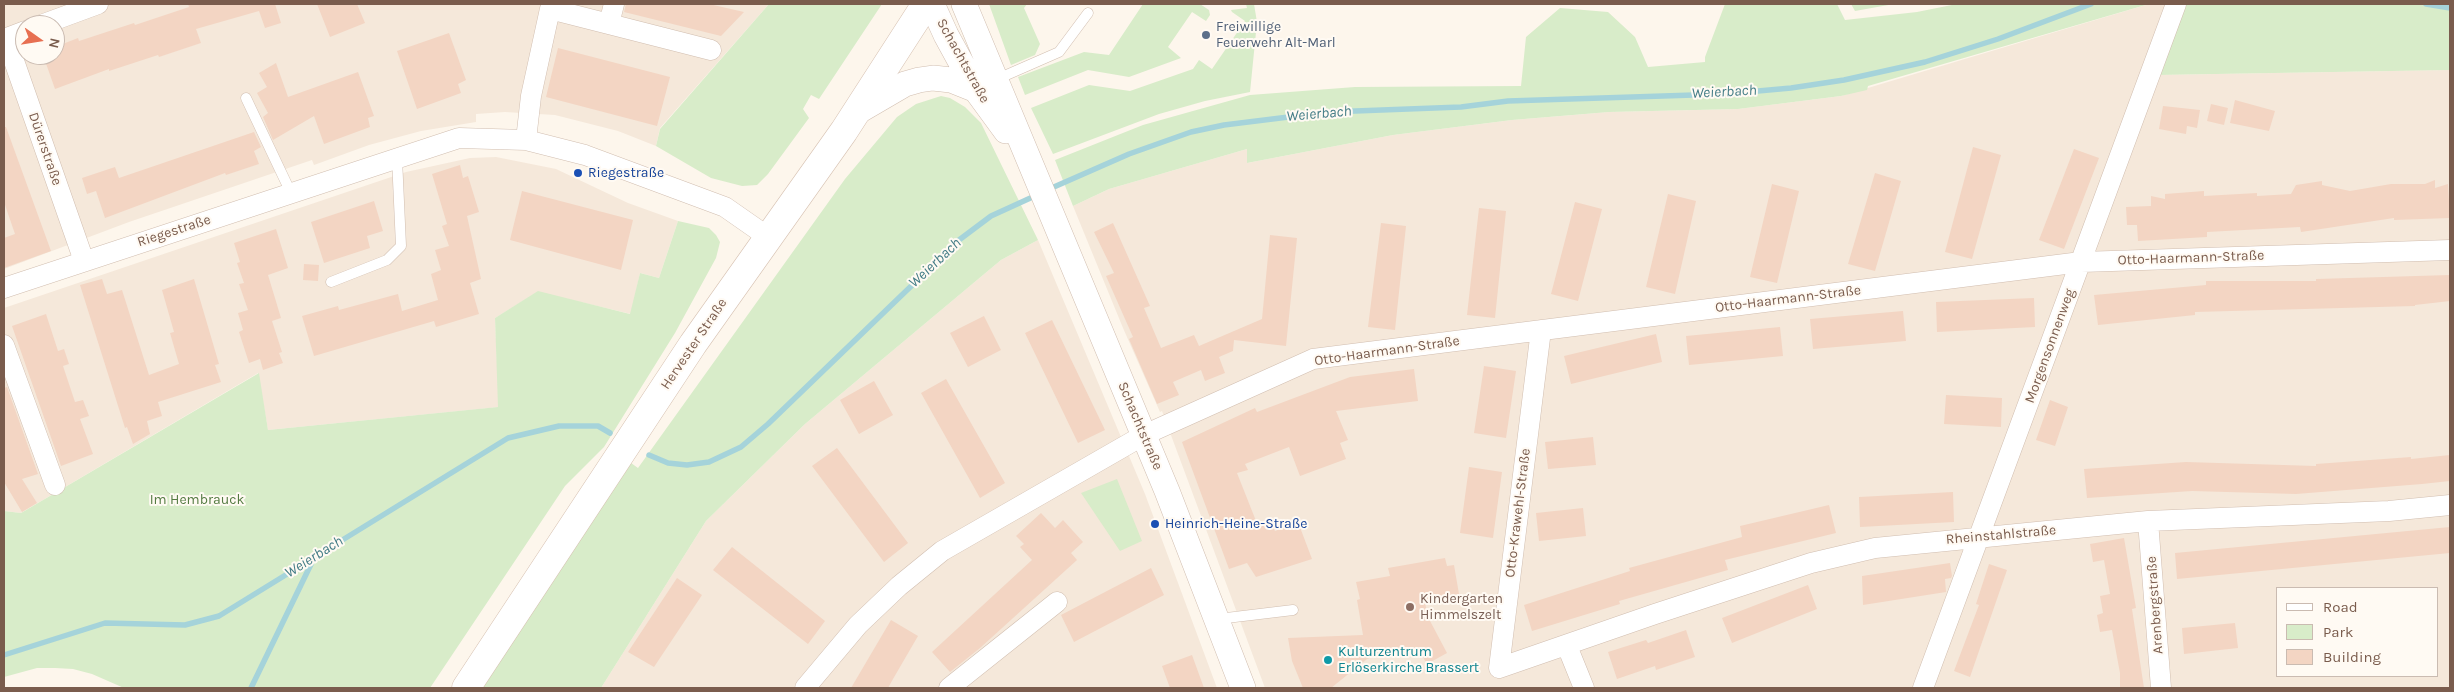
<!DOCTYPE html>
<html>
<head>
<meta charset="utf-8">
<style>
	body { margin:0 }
	#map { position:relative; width:2454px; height:692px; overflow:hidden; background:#fdf6ec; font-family:Karla,sans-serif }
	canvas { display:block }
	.frame { position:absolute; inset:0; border:5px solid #7a5c4d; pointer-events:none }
	.legend { position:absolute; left:2276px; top:587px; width:162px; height:90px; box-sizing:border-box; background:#fffaf3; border:1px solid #cabbb1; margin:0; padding:6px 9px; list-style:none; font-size:15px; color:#7a5c4d }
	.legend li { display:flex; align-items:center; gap:10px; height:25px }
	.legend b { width:25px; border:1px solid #cabbb1 }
	.north { position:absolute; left:15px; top:15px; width:50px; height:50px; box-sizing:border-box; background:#fffaf3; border:1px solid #cabbb1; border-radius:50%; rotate:103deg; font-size:14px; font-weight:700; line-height:20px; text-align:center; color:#7a5c4d }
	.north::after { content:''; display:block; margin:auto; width:18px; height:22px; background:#e76f51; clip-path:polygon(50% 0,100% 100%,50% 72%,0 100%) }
</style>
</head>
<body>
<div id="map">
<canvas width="2454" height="692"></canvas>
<div class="frame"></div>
<ul class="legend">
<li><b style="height:6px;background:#fff"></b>Road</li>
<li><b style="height:14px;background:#d8ecc9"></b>Park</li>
<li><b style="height:14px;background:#f3d5c3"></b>Building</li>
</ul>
<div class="north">N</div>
</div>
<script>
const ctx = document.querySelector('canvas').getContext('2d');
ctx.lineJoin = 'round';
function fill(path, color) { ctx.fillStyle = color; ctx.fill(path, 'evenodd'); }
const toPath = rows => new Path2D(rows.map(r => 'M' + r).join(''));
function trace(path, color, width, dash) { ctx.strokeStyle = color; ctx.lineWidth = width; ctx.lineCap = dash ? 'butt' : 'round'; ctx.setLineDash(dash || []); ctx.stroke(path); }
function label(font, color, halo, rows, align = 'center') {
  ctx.font = font + ' Karla,sans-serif'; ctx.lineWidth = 4; ctx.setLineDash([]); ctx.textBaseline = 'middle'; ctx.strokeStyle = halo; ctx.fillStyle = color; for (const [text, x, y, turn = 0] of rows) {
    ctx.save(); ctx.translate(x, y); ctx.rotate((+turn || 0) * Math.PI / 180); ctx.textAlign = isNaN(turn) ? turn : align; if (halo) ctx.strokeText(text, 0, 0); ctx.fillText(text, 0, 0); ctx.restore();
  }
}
fill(toPath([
	[4,4,769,4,660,128,656,146,618,131,555,115,505,112,476,114,476,122,421,131,369,145,314,165,312,160,129,222,4,269],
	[25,25,55,25,55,55,25,55],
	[2149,4,2168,4,2157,75,2450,70,2450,688,1265,688,1162,411,1160,412,1123,328,1073,206,1109,189,1247,149,1247,163,1393,135,1512,120,1609,112,1738,109,1841,96],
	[2278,588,2438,588,2438,676,2278,676],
	[496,157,556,169,628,203,678,221,659,278,640,273,631,314,538,292,495,318,499,407,268,430,258,373,21,513,4,511,4,308,406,172,470,158],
	[1038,240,1145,494,1217,688,601,688,706,521,805,424,1001,260]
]), '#f5e8da');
fill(toPath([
	[769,4,882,4,819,99,811,95,803,109,809,118,768,174,757,185,742,186,711,178,656,146,660,129],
	[989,4,1027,4,1024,8,1040,44,1035,55,1011,65],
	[1143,4,1200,4,1209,10,1210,15,1206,21,1192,12,1168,47,1181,58,1129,77,1088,70,1025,95,1018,77,1084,52,1109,55],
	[1246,4,1254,4,1257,22,1250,92,1205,101,1159,114,1053,154,1031,108,1089,85,1130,91,1193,69,1199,60,1212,69,1245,21,1232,12,1231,10,1247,8],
	[1725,4,1837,4,1845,20,1917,12,1957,4,2149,4,1868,86,1867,90,1841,96,1738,109,1609,112,1512,120,1393,135,1247,163,1247,149,1109,189,1073,206,1055,160,1143,125,1250,95,1355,87,1521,86,1526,37,1560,8,1608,12,1635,37,1648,67,1705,62,1705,57],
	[1851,4,1894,4,1855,11],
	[2186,4,2450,4,2450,70,2157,75],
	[941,96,950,98,965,107,981,123,1038,240,1001,260,805,424,706,521,601,688,481,688,631,463,638,468,845,179,897,117,916,104],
	[678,221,709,228,716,235,720,242,716,258,675,333,604,447,565,486,430,688,124,688,92,674,73,669,55,668,37,668,4,677,4,511,21,513,259,373,268,430,498,407,495,318,538,291,630,314,640,273,659,278],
	[1117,479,1142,541,1120,551,1081,493]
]), '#d8ecc9');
trace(toPath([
	[2426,4,2450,8],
	[1047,190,1129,154,1191,132,1224,125,1329,112,1461,107,1508,101,1725,94,1791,88,1844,80,1925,62,1998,39,2091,4],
	[649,455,668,463,687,465,709,462,741,447,768,424,959,240,991,216,1037,195],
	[4,655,105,623,185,625,219,616,508,438,559,426,598,426,610,433],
	[251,688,314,558]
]), '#a5d3da', 5.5);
fill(toPath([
	[188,4,275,4,281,23,265,28,259,11,196,29,201,43,159,57,158,55,109,71,109,69,55,89,43,55,55,55,55,47,78,38,79,41,134,23,135,25,189,7],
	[317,4,357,4,365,23,330,37],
	[626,4,709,4,744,12,721,36,624,12],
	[449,33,466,80,458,84,461,93,417,109,397,51],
	[558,48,670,77,657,126,546,97],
	[276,63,288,97,358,72,374,116,368,118,370,127,324,144,314,116,273,140,263,117,268,113,257,93,267,87,259,73],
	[2235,100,2275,111,2269,131,2230,123],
	[2211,104,2228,108,2224,125,2207,121],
	[2163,106,2200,110,2197,128,2187,126,2186,134,2159,129],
	[4,127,6,127,51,251,4,268,4,238,15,234,4,202],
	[254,132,261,147,254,151,259,164,226,175,225,173,105,218,96,191,87,194,82,178,115,167,119,178],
	[1973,147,2001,155,1972,259,1945,252],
	[2074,149,2099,158,2064,249,2039,240],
	[460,165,463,178,468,176,479,212,467,216,481,279,470,283,479,314,436,327,434,321,314,356,302,316,338,306,339,310,398,294,402,311,438,300,431,274,441,270,435,250,449,246,442,226,447,224,432,174],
	[1875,173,1901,181,1875,271,1848,264],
	[2435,180,2435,188,2448,184,2450,218,2394,220,2394,218,2301,232,2300,227,2207,232,2207,237,2138,241,2137,225,2127,225,2126,207,2151,206,2151,196,2165,199,2165,194,2204,191,2204,196,2257,193,2257,196,2291,194,2296,185,2322,181,2322,185,2350,191,2391,184,2425,184],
	[1772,184,1799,191,1777,283,1750,277],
	[522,191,633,220,621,270,510,240],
	[1668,194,1696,201,1675,294,1646,287],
	[374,201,383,231,367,236,370,248,324,263,311,222],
	[1575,202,1602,209,1578,301,1551,294],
	[1479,208,1506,211,1495,318,1467,315],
	[1113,223,1150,306,1144,308,1161,348,1194,335,1199,346,1262,319,1270,235,1297,238,1286,346,1234,340,1233,351,1219,357,1225,373,1205,381,1201,370,1173,382,1179,395,1157,404,1129,339,1133,337,1106,276,1114,273,1094,232],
	[1381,223,1406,226,1395,330,1368,327],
	[276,229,288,268,268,275,281,318,272,321,282,352,279,353,283,363,263,370,260,359,249,363,239,332,243,330,238,313,248,310,239,284,244,283,237,263,240,262,234,243],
	[304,264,319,265,318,281,303,280],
	[2450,275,2450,301,2415,305,2415,306,2195,312,2195,315,2098,325,2094,295,2206,285,2206,281,2316,281,2316,279],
	[102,279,107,294,122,290,149,375,179,364,170,333,174,332,162,290,194,279,219,364,215,365,221,382,158,402,162,416,147,421,150,434,133,444,127,427,125,428,80,285],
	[2034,298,2035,327,1937,332,1936,302],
	[1903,311,1906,341,1813,349,1810,319],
	[46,314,58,351,64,349,69,364,63,366,75,402,83,400,89,416,80,419,93,454,61,466,12,326],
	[984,316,1001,350,968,367,950,333],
	[1052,320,1105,430,1078,443,1025,333],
	[1780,327,1783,356,1689,365,1686,336],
	[1656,334,1662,362,1571,384,1564,356],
	[1484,366,1516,371,1506,438,1474,433],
	[1414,369,1418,401,1336,411,1348,440,1340,443,1346,459,1300,476,1289,447,1245,464,1248,470,1237,473,1258,526,1270,521,1275,531,1298,522,1312,559,1256,577,1247,563,1229,569,1182,442,1255,408,1257,412,1350,377],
	[946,379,1005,483,980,498,921,393],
	[874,381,893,415,859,434,840,400],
	[7,387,38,474,22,479,37,503,22,512,4,482,4,388],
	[1946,395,2002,398,2001,427,1944,424],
	[2050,400,2068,407,2055,446,2036,440],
	[1593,437,1596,465,1548,469,1545,442],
	[837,448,908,543,884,562,812,466],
	[2450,455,2450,481,2422,484,2296,494,2192,491,2087,498,2084,469,2186,462,2316,466,2316,464,2411,457,2411,459],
	[1469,467,1502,472,1493,538,1460,533],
	[1953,492,1954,522,1860,527,1859,497],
	[1829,505,1836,533,1725,560,1728,570,1619,601,1620,604,1532,631,1524,605,1630,571,1629,568,1742,537,1740,526],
	[1583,508,1586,536,1539,541,1536,513],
	[1041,513,1055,528,1063,520,1083,542,1071,553,1077,560,980,648,950,672,932,652,1032,560,1020,547,1024,544,1016,536],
	[2450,527,2450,553,2177,579,2175,553],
	[2124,538,2136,608,2132,609,2144,688,2120,688,2120,673,2112,630,2100,632,2097,615,2103,613,2100,596,2110,594,2104,560,2093,562,2090,544],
	[732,547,825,621,808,644,713,570],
	[1445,558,1447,566,1454,565,1459,594,1425,603,1429,619,1447,653,1427,664,1418,649,1399,655,1397,647,1367,659,1331,688,1303,688,1292,661,1288,638,1363,635,1357,600,1360,599,1356,582,1390,576,1388,568],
	[1950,563,1952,576,1951,578,1945,579,1946,592,1863,605,1862,576],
	[1989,564,2007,570,1970,677,1954,671,1979,605,1976,604],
	[1151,568,1164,595,1074,642,1061,615],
	[677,578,702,595,654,667,628,652],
	[1808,585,1817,609,1732,643,1722,618],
	[891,620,918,636,893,679,888,688,851,688],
	[2235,623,2238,648,2184,654,2182,628],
	[1686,630,1695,657,1656,670,1655,666,1617,679,1608,652,1646,640,1648,643],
	[1192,655,1204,688,1170,688,1162,666]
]), '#f3d5c3');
const service = toPath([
	[995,80,1059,52,1088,13],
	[246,98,291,193],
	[331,282,387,260,401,246,397,158],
	[1218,619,1293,610]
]);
const minor = toPath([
	[609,24,711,50],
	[41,25,98,4],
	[6,38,84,261],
	[4,39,25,31],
	[526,140,531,96,550,9,609,24,614,4],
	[4,288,459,138,526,140,585,155,725,207,768,237],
	[1541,330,1499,668,1655,614,1811,563,1875,548,2148,521,2389,511,2450,505],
	[4,345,55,485],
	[2148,521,2161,688],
	[1567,646,1584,688],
	[805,688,858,625,899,586,942,551,1144,435,1313,359,2081,262,2450,250],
	[949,688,1057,602],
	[1923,688,2176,4]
]);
const tertiary = toPath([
	[932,4,946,35,976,90,1006,131],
	[964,4,1167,491,1243,688],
	[857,112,905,84,919,80,933,78,951,80,976,90]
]);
const secondary = toPath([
	[466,688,693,344,844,131,926,4]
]);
trace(service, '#d1beb0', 11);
trace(minor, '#d1beb0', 21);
trace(tertiary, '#d1beb0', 26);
trace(secondary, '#d6c0b0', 29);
trace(service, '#fff', 10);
trace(minor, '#fff', 20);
trace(tertiary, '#fff', 25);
trace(secondary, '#fff', 28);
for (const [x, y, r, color] of [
	[1206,35,5,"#5c6f8a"],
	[578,173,5,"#1a4fb4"],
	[1155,524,5,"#1a4fb4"],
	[1410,607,5,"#8d6e63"],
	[1328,660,5,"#0f9aa8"]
]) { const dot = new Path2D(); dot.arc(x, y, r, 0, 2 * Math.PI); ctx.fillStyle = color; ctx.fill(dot); trace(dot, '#fffaf3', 2); }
label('14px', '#4e5e75', '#fffaf3', [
	["Freiwillige",1216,27],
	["Feuerwehr Alt-Marl",1216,43]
], 'left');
label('14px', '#7a5c4d', '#fffaf3', [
	["Schachtstraße",963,61,61],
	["Dürerstraße",45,149,71],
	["Riegestraße",174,231,-18],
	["Otto-Haarmann-Straße",2191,258,-2],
	["Otto-Haarmann-Straße",1788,299,-7],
	["Hervester Straße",694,344,-56],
	["Morgensonnenweg",2050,346,-70],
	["Otto-Haarmann-Straße",1387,351,-8],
	["Schachtstraße",1140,426,67],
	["Otto-Krawehl-Straße",1518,513,-83],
	["Rheinstahlstraße",2001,535,-5],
	["Arenbergstraße",2155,605,-94]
]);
label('14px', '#164399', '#fffaf3', [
	["Riegestraße",588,173],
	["Heinrich-Heine-Straße",1165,524]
], 'left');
label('14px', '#537a41', '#fffaf3', [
	["Im Hembrauck",197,500]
]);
label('14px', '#785e54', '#fffaf3', [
	["Kindergarten",1420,599],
	["Himmelszelt",1420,615]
], 'left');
label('14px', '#0d838f', '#fffaf3', [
	["Kulturzentrum",1338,652],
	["Erlöserkirche Brassert",1338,668]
], 'left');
label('italic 15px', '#437c86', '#fffaf3', [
	["Weierbach",1724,92,-3],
	["Weierbach",1319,114,-5],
	["Weierbach",935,263,-43],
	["Weierbach",314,557,-32]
]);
</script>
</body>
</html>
